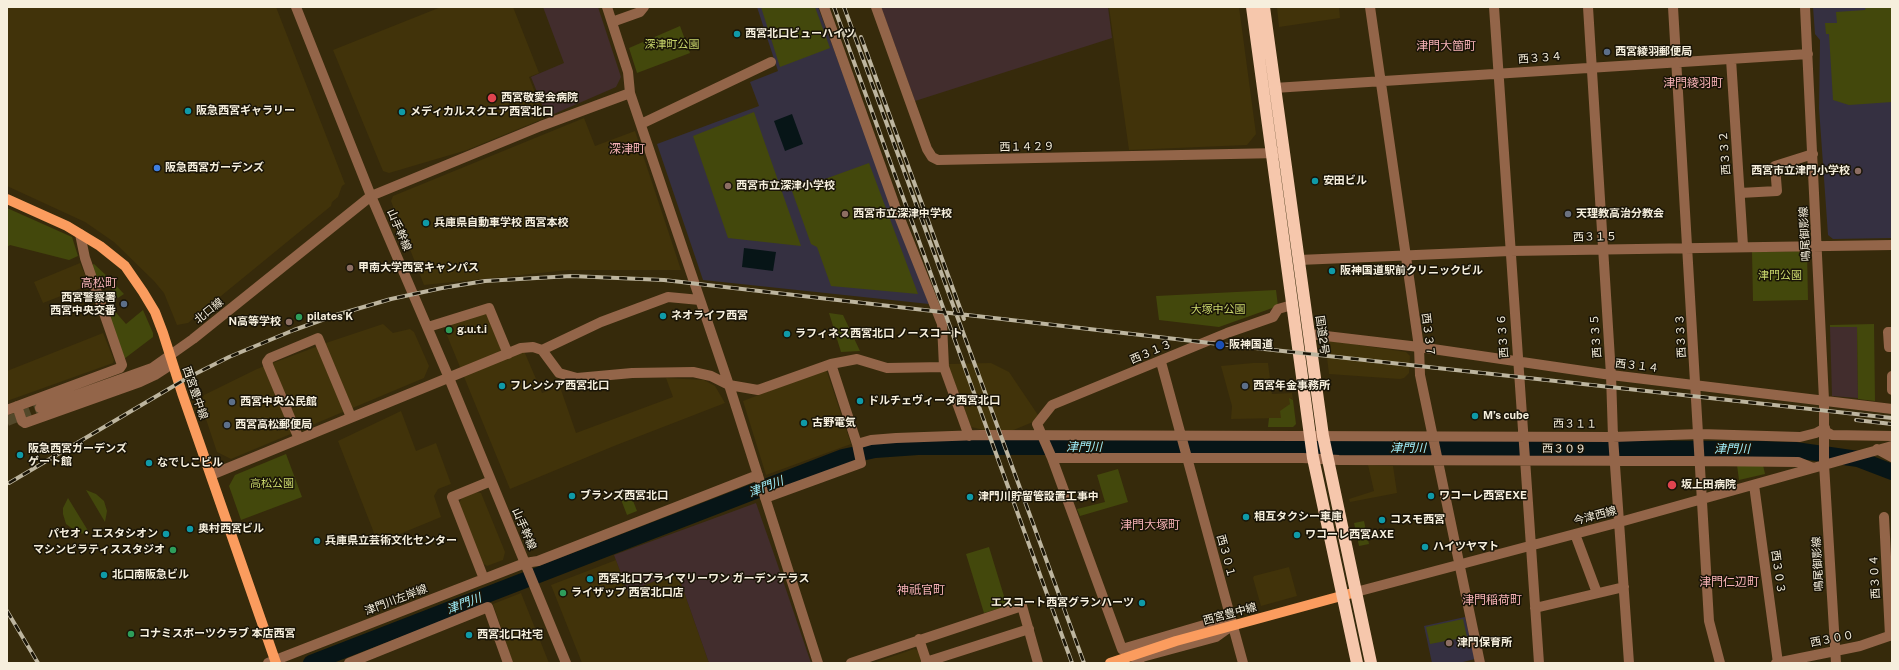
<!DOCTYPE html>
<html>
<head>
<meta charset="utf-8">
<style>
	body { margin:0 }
	#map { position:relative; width:1899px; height:670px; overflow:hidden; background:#362a0b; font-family:"Public Sans",sans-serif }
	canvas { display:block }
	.frame { position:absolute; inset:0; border:8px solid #f6efdd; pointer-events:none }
</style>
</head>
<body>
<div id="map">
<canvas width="1899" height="670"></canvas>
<div class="frame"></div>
</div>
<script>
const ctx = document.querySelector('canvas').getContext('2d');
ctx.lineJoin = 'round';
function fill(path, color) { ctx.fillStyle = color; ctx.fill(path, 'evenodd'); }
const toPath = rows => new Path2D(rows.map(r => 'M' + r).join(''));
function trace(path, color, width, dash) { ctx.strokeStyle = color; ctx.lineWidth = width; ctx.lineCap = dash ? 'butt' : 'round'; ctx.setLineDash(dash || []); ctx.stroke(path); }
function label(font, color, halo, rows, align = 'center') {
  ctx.font = font + ' "Public Sans","Noto Sans JP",sans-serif'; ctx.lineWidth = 3; ctx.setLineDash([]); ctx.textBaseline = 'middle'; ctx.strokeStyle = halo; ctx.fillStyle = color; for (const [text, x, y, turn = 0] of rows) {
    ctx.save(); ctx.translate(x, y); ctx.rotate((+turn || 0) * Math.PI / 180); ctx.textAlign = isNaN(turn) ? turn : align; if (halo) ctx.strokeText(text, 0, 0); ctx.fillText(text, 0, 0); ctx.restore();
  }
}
fill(toPath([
	[7,7,276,7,345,184,342,186,338,197,332,202,331,206,188,323,177,325,164,293,154,281,114,242,85,222,7,186],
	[441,7,513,7,539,73,529,77,545,118,467,150,389,173,383,171,333,50],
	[1109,7,1239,7,1256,134,1247,145,1129,150],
	[1277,7,1339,7,1340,18,1279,27],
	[584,118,595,146,635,131,681,270,569,270,424,285,391,201,393,196],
	[80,263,89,285,43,303,34,282],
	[486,312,506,358,524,351,542,393,560,387,576,433,673,397,666,378,704,380,715,386,725,403,614,446,510,489,444,328,445,324],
	[383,324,393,333,410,329,414,332,429,366,424,378,231,459,217,452,201,404,204,395,257,369,329,342],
	[103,333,114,360,113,363,7,401,7,371],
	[1325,340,1406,352,1410,356,1409,373,1404,378,1400,379,1329,374],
	[991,363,1009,372,1038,415,1033,422,1011,431,984,430,971,427,948,364],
	[1253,363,1268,363,1272,394,1292,393,1293,400,1291,398,1290,404,1281,418,1231,419,1232,406,1221,366],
	[826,369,851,444,766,475,743,401],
	[401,411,416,451,436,443,451,484,438,489,434,496,441,517,378,543,338,441],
	[1368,465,1393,466,1397,493,1350,502,1349,499,1374,491],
	[475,492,481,493,505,552,503,560,487,566,482,563,459,503,462,498],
	[616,560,628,592,677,572,709,663,582,663,551,585],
	[1289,567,1297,596,1261,606,1253,578,1254,576],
	[521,593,549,663,513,663,493,604],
	[914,649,919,651,923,663,873,663]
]), '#41330a');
fill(toPath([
	[543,7,598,7,621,77,616,87,547,117,531,77,564,63],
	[881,7,1108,7,1112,38,915,101],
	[1830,327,1857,327,1858,398,1832,396],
	[756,503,776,560,811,663,709,663,677,572,628,592,614,555]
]), '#422d2d');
fill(toPath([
	[757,7,818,7,929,304,703,280,657,144,759,106,750,82,778,71],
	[1813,7,1892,7,1892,238,1833,239,1828,235,1819,108,1820,40,1815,34],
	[1465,617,1475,659,1459,663,1432,663,1424,626]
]), '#353041');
fill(toPath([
	[761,7,815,7,830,48,780,67],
	[1866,7,1892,7,1892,102,1849,105,1833,100,1829,34,1826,34,1825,23,1837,23,1836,12,1865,10],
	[680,26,690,53,637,73,629,48],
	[754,112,801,246,728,238,693,136],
	[869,163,918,294,831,286,817,247,811,244,792,191],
	[7,208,72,237,78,256,69,260,10,245,7,247],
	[1807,251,1808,300,1753,301,1752,252],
	[94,264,109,278,124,294,118,298,109,286,106,289,97,278,92,265],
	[1276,290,1278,306,1219,327,1159,320,1156,296],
	[112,308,126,324,143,310,153,333,153,337,124,359,106,309],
	[829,313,843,315,860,351,841,352],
	[1874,324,1875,401,1858,399,1857,327,1830,327,1830,325],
	[1289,398,1293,400,1296,424,1293,427,1268,427,1269,418,1281,418,1280,411,1290,404],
	[286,454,302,497,241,520,229,486,235,475],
	[1737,465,1763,465,1765,474,1739,480],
	[1118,469,1128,502,1080,516,1077,509,1105,502,1097,475],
	[86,490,96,494,104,501,107,511,105,522],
	[630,493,637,511,627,515,620,497],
	[68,498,90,534,78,533,66,524,63,514,63,508],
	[1364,521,1369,544,1359,546,1354,523],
	[989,547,1007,606,984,613,966,554],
	[1463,619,1467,637,1430,644,1426,627]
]), '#43480c');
fill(toPath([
	[792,114,803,144,785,151,774,121],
	[744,248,776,252,773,271,742,267]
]), '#071517');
trace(toPath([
	[311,663,843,457,875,450,918,447,1112,447,1758,449,1795,450,1858,459,1892,472]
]), '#071517', 16);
trace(toPath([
	[7,421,40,408]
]), '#53482a', 10, [10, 5]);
trace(toPath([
	[296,7,371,196,449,378,566,663],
	[607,7,628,72,630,93,729,385,818,663],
	[824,7,895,206,942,324,944,367,969,436],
	[876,7,927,149,932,157,938,160,1279,153],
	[1370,7,1419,347,1420,375,1480,663],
	[1494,7,1539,663],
	[1588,7,1611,375,1613,437,1629,663],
	[1673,7,1709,621,1720,663],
	[1805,7,1824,400,1824,464,1836,663],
	[612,22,640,12,644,7],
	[1731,59,1743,246],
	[1274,88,1808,54],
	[641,124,771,62],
	[1740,193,1777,191,1775,166,1813,154],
	[1299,260,1510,251,1892,245],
	[428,327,489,308,508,354],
	[1892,332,1888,332,1889,347,1892,347],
	[1309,334,1419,347,1611,375,1892,409],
	[542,350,601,322,668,297,700,300],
	[1161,362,1243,663],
	[1892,376,1892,390],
	[17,406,22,421,25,423,140,382,155,375,172,364],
	[40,408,152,368,193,339,371,196,541,126,630,93],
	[7,410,120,368,122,365,85,258,80,234],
	[1825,431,1832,435,1892,436],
	[299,439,268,365,267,362,270,358,318,338,351,417],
	[857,444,871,440,896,438,980,435,1613,437,1700,434,1800,437,1816,433,1825,428],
	[1877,449,1892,457],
	[1052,458,1303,458,1339,460,1701,461,1798,462,1813,468],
	[211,475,521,348,533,347,542,350,559,373,577,378,632,373,693,372,711,376,729,385,758,390,831,364,857,359,887,368,944,367],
	[1754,485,1778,663],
	[765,498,861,463,857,444,831,364],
	[1884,517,1890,636],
	[1575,534,1597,593],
	[484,579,452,497,491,481],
	[1356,592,1620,522,1892,446],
	[1535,608,1624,587],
	[1232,626,1211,623,1122,649,1052,458,1037,424,1052,405,1227,333,1273,317,1278,309,1292,305],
	[919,639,927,663],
	[926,662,1029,629],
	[268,663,525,563,538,561,758,475],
	[349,663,488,607,508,663],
	[851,663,1022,606,1038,663],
	[1136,663,1142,657,1216,637,1230,627],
	[1776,663,1860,646,1892,635]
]), '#936549', 10);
trace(toPath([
	[7,199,67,226,100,246,125,266,143,292,155,312,163,333,182,393,276,663],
	[1110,663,1176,641,1356,592]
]), '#fb9c5e', 10);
trace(toPath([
	[1252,7,1313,458,1357,663],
	[1264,7,1323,436,1371,663]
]), '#f6c7ac', 12);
const rail = toPath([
	[834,7,1072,663],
	[844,7,1084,663],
	[861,37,964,319],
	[1856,420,1892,424],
	[9,483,189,377,229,357,294,330,336,315,391,299,442,288,485,281,571,276,664,280,1219,344,1892,418],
	[7,611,38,663]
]);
trace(rail, '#bdb59f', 4);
trace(rail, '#191407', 2.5, [8]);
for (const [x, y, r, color] of [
	[737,34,4,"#0f9aa8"],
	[1607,52,4,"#5c6f8a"],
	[492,98,5,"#e0444e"],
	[188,111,4,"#0f9aa8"],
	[402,112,4,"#0f9aa8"],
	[157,168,4,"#3f7fe0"],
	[1858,171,4,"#8d6e63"],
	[1315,181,4,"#0f9aa8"],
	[728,186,4,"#8d6e63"],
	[845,214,4,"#8d6e63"],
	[1568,214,4,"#6b7280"],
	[426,223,4,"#0f9aa8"],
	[350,268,4,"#8d6e63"],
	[1332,271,4,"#0f9aa8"],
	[124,304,4,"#5c6f8a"],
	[663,316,4,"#0f9aa8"],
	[299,317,4,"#2e9e5b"],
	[289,322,4,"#8d6e63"],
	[449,330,4,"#2e9e5b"],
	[787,334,4,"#0f9aa8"],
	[1220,345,5,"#1a4fb4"],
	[502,386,4,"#0f9aa8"],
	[1245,386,4,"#5c6f8a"],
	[860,401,4,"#0f9aa8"],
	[232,402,4,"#5c6f8a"],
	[1475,416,4,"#0f9aa8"],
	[804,423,4,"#0f9aa8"],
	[227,425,4,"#5c6f8a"],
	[20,455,4,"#0f9aa8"],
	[149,463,4,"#0f9aa8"],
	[1672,485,5,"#e0444e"],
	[572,496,4,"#0f9aa8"],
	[1431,496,4,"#0f9aa8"],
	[970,497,4,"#0f9aa8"],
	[1246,517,4,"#0f9aa8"],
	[1382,520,4,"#0f9aa8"],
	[190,529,4,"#0f9aa8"],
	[166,534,4,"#0f9aa8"],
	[1297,535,4,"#0f9aa8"],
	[317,541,4,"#0f9aa8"],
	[1425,547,4,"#0f9aa8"],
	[173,550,4,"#2e9e5b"],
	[104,575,4,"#0f9aa8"],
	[590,579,4,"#0f9aa8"],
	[563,593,4,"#2e9e5b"],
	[1142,603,4,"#0f9aa8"],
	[131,634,4,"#2e9e5b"],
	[469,635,4,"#0f9aa8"],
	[1449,643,4,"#8d6e63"]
]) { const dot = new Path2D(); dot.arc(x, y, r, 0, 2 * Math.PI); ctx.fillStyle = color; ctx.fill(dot); trace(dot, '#191407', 1.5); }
label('bold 11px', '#f6efdd', '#191407', [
	["西宮北口ビューハイツ",745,34],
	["西宮綾羽郵便局",1615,52],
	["西宮敬愛会病院",501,98],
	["阪急西宮ギャラリー",196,111],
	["メディカルスクエア西宮北口",410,112],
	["阪急西宮ガーデンズ",165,168],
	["西宮市立津門小学校",1850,171,"right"],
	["安田ビル",1323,181],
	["西宮市立深津小学校",736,186],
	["西宮市立深津中学校",853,214],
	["天理教高治分教会",1576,214],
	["兵庫県自動車学校 西宮本校",434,223],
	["甲南大学西宮キャンパス",358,268],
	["阪神国道駅前クリニックビル",1340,271],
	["西宮警察署",116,298,"right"],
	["西宮中央交番",116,311,"right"],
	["ネオライフ西宮",671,316],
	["pilates K",307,317],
	["N高等学校",281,322,"right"],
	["g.u.t.i",457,330],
	["ラフィネス西宮北口 ノースコート",795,334],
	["阪神国道",1229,345],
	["フレンシア西宮北口",510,386],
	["西宮年金事務所",1253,386],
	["ドルチェヴィータ西宮北口",868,401],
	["西宮中央公民館",240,402],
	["M’s cube",1483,416],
	["古野電気",812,423],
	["西宮高松郵便局",235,425],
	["阪急西宮ガーデンズ",28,449],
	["ゲート館",28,462],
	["なでしこビル",157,463],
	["坂上田病院",1681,485],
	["ブランズ西宮北口",580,496],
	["ワコーレ西宮EXE",1439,496],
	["津門川貯留管設置工事中",978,497],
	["相互タクシー車庫",1254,517],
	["コスモ西宮",1390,520],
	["奥村西宮ビル",198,529],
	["パセオ・エスタシオン",158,534,"right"],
	["ワコーレ西宮AXE",1305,535],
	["兵庫県立芸術文化センター",325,541],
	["ハイツヤマト",1433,547],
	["マシンピラティススタジオ",165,550,"right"],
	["北口南阪急ビル",112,575],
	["西宮北口プライマリーワン ガーデンテラス",598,579],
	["ライザップ 西宮北口店",571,593],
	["エスコート西宮グランハーツ",1134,603,"right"],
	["コナミスポーツクラブ 本店西宮",139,634],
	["西宮北口社宅",477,635],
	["津門保育所",1457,643]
], 'left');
label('11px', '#c9d66b', '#191407', [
	["深津町公園",672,45],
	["津門公園",1780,276],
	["大塚中公園",1218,310],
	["高松公園",272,484]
]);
label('11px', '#f6efdd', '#191407', [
	["西３３４",1540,58,-4],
	["西１４２９",1027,147,-1],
	["西３３２",1725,153,-94],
	["山手幹線",399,230,67],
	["鳴尾御影線",1805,234,-93],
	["西３１５",1595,237,-1],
	["北口線",209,311,-39],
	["国道2号",1322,335,82],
	["西３３７",1428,335,83],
	["西３３６",1503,336,-94],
	["西３３５",1596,336,-94],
	["西３３３",1681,336,-93],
	["西３１３",1151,352,-23],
	["西３１４",1637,366,7],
	["西宮豊中線",195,393,71],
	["西３１１",1575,424,1],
	["西３０９",1564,449,1],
	["今津西線",1595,516,-15],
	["山手幹線",524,529,67],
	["西３０１",1226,556,75],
	["鳴尾御影線",1818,564,-93],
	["西３０３",1778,572,82],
	["西３０４",1875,577,-93],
	["津門川左岸線",396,600,-21],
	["西宮豊中線",1230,614,-15],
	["西３００",1832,639,-11]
]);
label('12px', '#f6b2b6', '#191407', [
	["津門大箇町",1446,46],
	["津門綾羽町",1693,83],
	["深津町",627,149],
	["高松町",99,283],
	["津門大塚町",1150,525],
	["津門仁辺町",1729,582],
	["神祇官町",921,590],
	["津門稲荷町",1492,600]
]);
label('italic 12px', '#9eedf9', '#191407', [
	["津門川",1084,447],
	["津門川",1408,448],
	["津門川",1732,449],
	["津門川",766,487,-21],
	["津門川",464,604,-21]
]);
</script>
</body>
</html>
